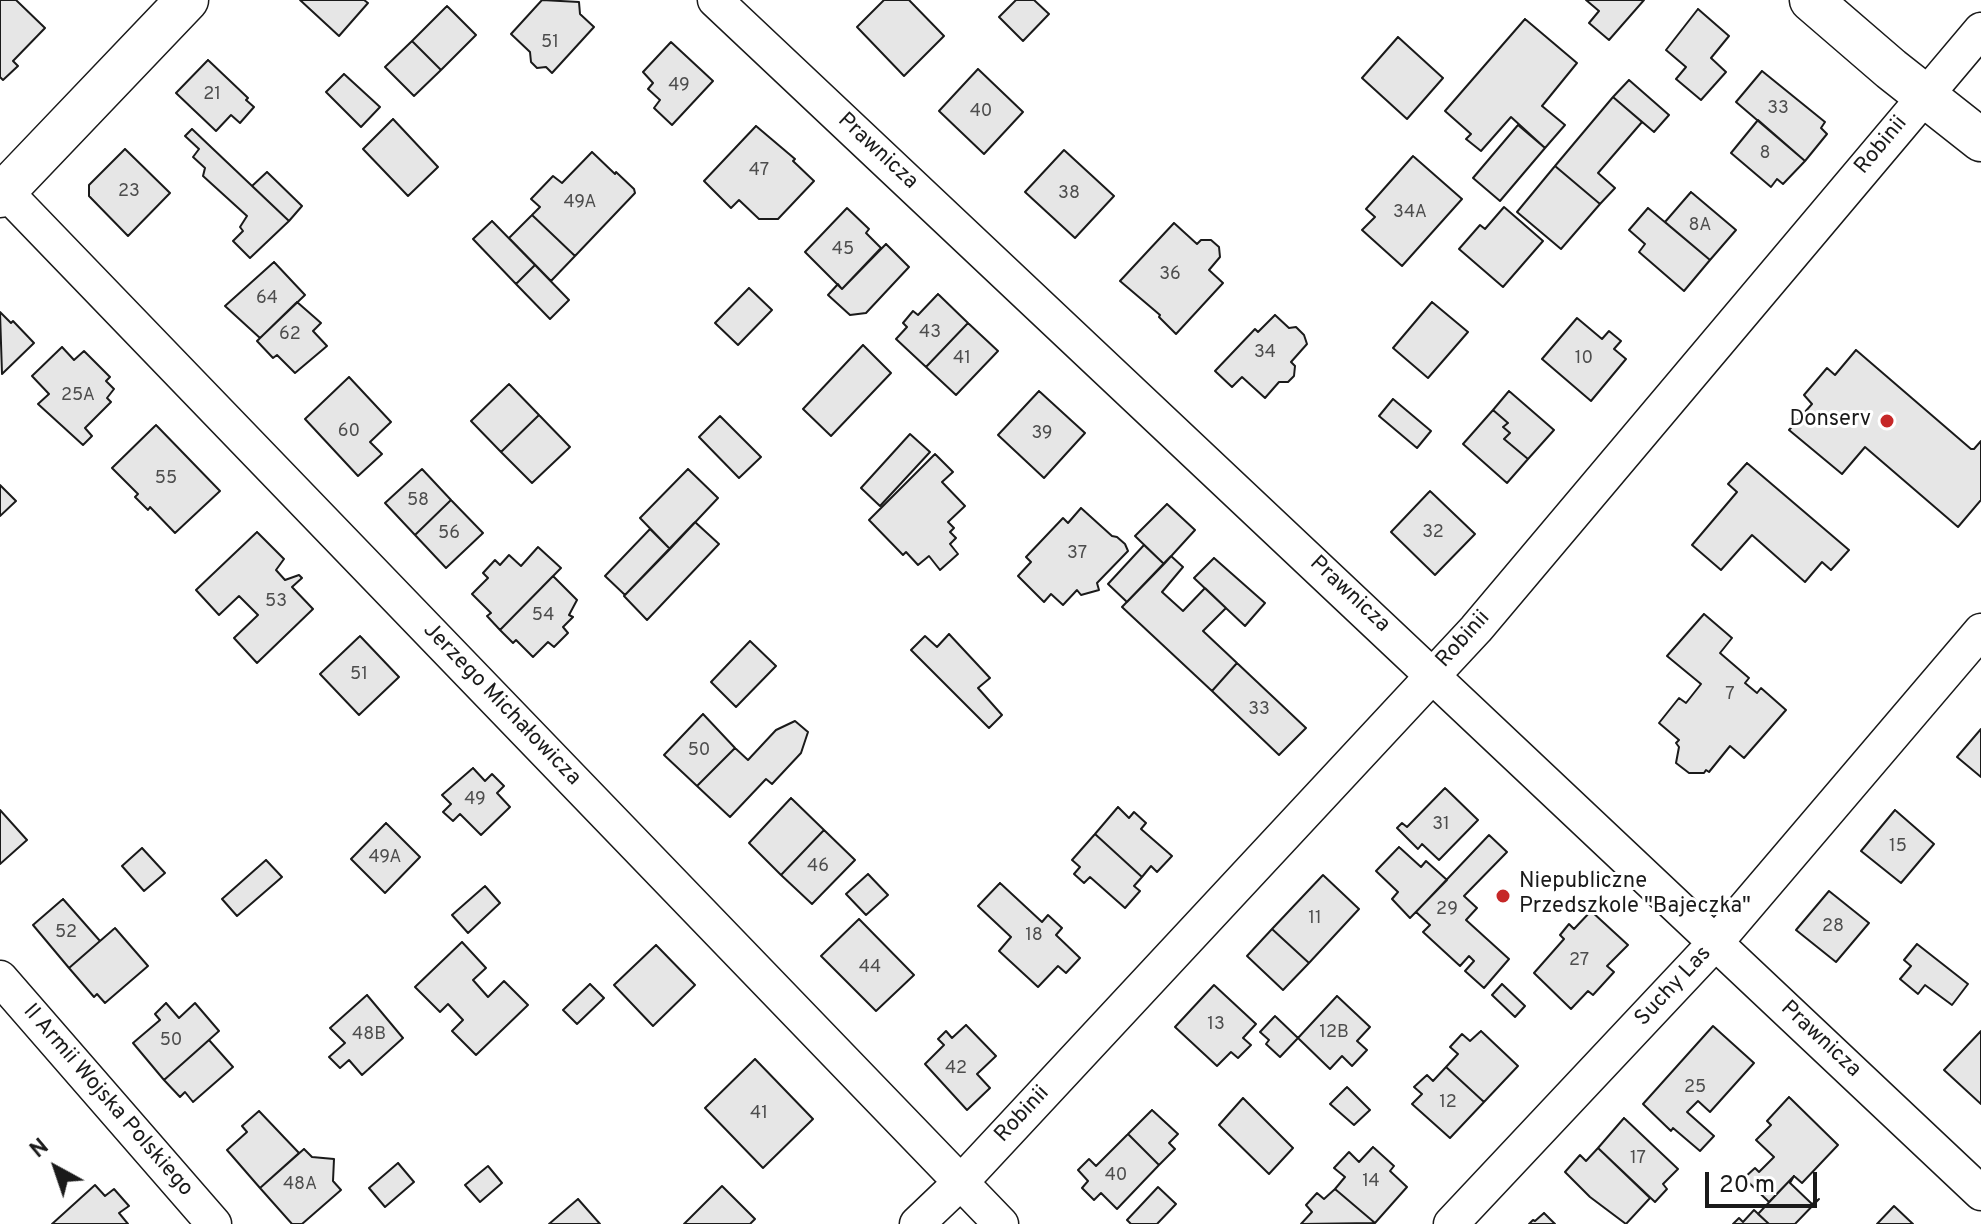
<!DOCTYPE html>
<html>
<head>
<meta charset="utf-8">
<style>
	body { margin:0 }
	#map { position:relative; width:1981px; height:1224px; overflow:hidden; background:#fff; font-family:Overpass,sans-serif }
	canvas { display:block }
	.north { position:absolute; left:16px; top:1128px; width:80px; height:80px; -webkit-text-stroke:6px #fff; paint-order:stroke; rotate:320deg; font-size:22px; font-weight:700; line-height:32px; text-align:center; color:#1a1a1a }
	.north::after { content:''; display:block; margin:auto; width:28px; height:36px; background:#1a1a1a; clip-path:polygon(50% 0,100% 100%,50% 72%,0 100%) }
	.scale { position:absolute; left:1705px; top:1172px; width:112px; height:36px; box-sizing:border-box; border:4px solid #1a1a1a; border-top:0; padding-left:10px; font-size:24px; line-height:28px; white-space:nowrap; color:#1a1a1a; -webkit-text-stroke:6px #fff; paint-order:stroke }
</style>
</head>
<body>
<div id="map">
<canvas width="1981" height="1224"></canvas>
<div class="north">N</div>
<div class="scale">20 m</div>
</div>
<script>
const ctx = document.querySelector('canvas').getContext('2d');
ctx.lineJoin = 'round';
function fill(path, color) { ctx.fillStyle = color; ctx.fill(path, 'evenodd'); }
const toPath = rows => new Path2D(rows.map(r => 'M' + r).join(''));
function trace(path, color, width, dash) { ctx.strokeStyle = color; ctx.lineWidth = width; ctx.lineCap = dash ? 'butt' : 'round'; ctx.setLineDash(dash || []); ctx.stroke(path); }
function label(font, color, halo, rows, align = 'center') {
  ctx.font = font + ' Overpass,sans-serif'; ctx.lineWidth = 6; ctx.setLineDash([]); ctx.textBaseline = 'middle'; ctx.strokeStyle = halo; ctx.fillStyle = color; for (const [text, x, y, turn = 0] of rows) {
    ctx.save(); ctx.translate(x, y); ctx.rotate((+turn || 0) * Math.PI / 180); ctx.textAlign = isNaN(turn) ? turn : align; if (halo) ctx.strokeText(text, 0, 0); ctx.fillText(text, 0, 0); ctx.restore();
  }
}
const building = toPath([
	[0,0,16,0,45,28,13,61,18,66,3,80,0,77,0,0],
	[300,0,364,0,368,3,339,36,300,0],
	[542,0,579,2,580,14,594,27,552,73,546,67,537,68,531,62,530,52,511,34,542,0],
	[884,0,909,0,944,36,904,76,857,27,884,0],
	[1016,0,1034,0,1049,14,1023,41,999,17,1016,0],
	[1586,0,1644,0,1609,40,1589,23,1599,11,1586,0],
	[447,6,476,35,441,70,412,41,447,6],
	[1698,9,1729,36,1711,58,1726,72,1701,100,1676,79,1686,67,1666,50,1698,9],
	[1525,19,1577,63,1542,106,1565,125,1545,148,1511,117,1481,151,1466,139,1471,134,1445,111,1525,19],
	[1398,37,1443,78,1407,119,1362,78,1398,37],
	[412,41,441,70,414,96,385,67,412,41],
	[671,42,713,81,672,125,654,108,660,100,648,89,653,83,643,72,671,42],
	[208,60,248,98,246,100,254,107,240,123,231,115,216,131,176,93,208,60],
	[978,69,1023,112,984,154,939,111,978,69],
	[1762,71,1825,122,1821,128,1827,134,1805,161,1736,102,1762,71],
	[344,74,380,107,361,127,326,92,344,74],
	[1629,80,1669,115,1654,132,1613,97,1629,80],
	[1613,97,1642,122,1598,173,1615,188,1600,204,1555,166,1613,97],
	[393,119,438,167,408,196,363,149,393,119],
	[1758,120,1805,161,1783,184,1777,179,1771,187,1731,153,1758,120],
	[1518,125,1545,148,1500,201,1473,178,1518,125],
	[756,126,795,159,793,161,814,181,778,219,759,219,739,200,731,208,704,181,756,126],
	[192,129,289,221,250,258,233,241,243,231,240,227,247,216,203,176,205,168,193,157,199,149,185,136,192,129],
	[125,149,170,193,128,236,89,196,89,185,125,149],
	[1064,150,1114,196,1075,238,1025,192,1064,150],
	[592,152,615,174,616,172,634,189,635,193,575,256,532,215,540,207,531,199,553,176,562,183,592,152],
	[1413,156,1462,199,1402,266,1362,230,1375,217,1366,209,1413,156],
	[1555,166,1600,204,1561,249,1517,212,1555,166],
	[267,172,302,206,289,221,252,186,267,172],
	[1691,192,1736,230,1710,260,1665,222,1691,192],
	[1504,207,1543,241,1503,287,1459,249,1480,225,1485,229,1504,207],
	[847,208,869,229,866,233,881,248,842,289,805,252,847,208],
	[1648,208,1710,260,1684,291,1639,252,1645,244,1629,230,1648,208],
	[532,215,575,256,551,281,509,238,532,215],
	[492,221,535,265,516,284,473,239,492,221],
	[1174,223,1197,244,1201,240,1211,240,1219,247,1220,257,1209,270,1223,283,1176,334,1159,317,1160,315,1120,281,1174,223],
	[886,244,909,267,866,313,850,315,828,295,838,284,842,289,886,244],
	[274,262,305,295,260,338,225,306,274,262],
	[535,265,569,300,550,319,516,284,535,265],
	[749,288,772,310,738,345,715,323,749,288],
	[938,294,968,323,926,367,896,339,907,327,903,323,913,311,918,315,938,294],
	[297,302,321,323,313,331,327,346,295,373,277,355,273,358,257,341,297,302],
	[1432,302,1468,332,1428,378,1393,348,1432,302],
	[0,312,11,323,13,321,34,343,2,374,0,312],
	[1275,315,1289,328,1296,327,1304,335,1307,344,1291,362,1295,366,1294,376,1288,382,1279,382,1265,398,1242,377,1232,387,1215,371,1255,329,1258,332,1275,315],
	[1577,318,1602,339,1609,331,1621,341,1614,349,1626,359,1591,401,1542,359,1577,318],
	[968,323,998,351,956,395,926,367,968,323],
	[863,345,891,373,831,436,803,409,863,345],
	[62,347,74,360,84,351,110,377,106,381,114,389,107,398,111,402,85,428,92,436,83,445,38,404,49,394,32,376,62,347],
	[1856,350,1971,449,1974,449,1981,441,1981,500,1958,527,1865,447,1842,474,1789,430,1812,404,1804,395,1827,368,1835,375,1856,350],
	[349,377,391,422,370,442,382,454,358,476,305,419,349,377],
	[509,384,539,415,501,452,471,421,509,384],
	[1039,391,1085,433,1044,478,998,435,1039,391],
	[1509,391,1554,430,1528,459,1504,439,1510,433,1503,427,1508,423,1493,410,1509,391],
	[1393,399,1431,431,1417,448,1379,416,1393,399],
	[1493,410,1508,423,1503,427,1510,433,1504,439,1528,459,1507,483,1463,444,1493,410],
	[539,415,570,447,532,483,501,452,539,415],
	[720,416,761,457,739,478,699,437,720,416],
	[156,425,220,491,175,533,150,507,148,510,135,497,138,494,112,468,156,425],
	[910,434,930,452,880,506,861,488,910,434],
	[935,454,953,472,942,482,965,506,948,522,954,528,950,532,956,538,950,544,958,554,940,570,929,556,918,565,906,552,903,555,869,520,935,454],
	[1747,463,1849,550,1831,570,1822,562,1805,582,1752,535,1721,570,1692,545,1737,492,1728,484,1747,463],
	[422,469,451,500,415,535,385,503,422,469],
	[688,469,718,498,670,549,640,518,688,469],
	[0,485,16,501,0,516,0,485],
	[1430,491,1475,534,1435,575,1391,532,1430,491],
	[451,500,483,533,446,568,415,535,451,500],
	[1167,504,1195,530,1164,564,1135,536,1167,504],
	[1081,508,1112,536,1117,537,1125,544,1128,551,1097,583,1099,590,1081,595,1077,590,1063,605,1051,594,1044,602,1018,576,1031,562,1026,557,1063,518,1068,523,1081,508],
	[695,522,719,544,647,620,624,596,695,522],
	[650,529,670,549,625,595,605,576,650,529],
	[257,532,284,559,276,570,285,580,299,575,302,578,292,587,313,609,257,663,234,638,258,615,239,596,219,615,196,590,257,532],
	[1144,545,1164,564,1127,602,1108,584,1144,545],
	[538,547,561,568,500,630,487,616,491,613,472,594,488,578,483,573,495,560,500,565,509,555,521,566,538,547],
	[1171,556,1183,567,1162,592,1183,611,1205,588,1226,608,1203,631,1237,663,1212,691,1122,607,1171,556],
	[1214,558,1265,603,1245,626,1194,578,1214,558],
	[553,576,577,600,569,615,573,617,563,627,568,633,554,647,548,642,533,657,516,640,513,643,500,630,553,576],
	[1704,614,1732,638,1720,653,1749,678,1745,683,1757,693,1761,688,1786,710,1744,758,1730,746,1709,772,1706,770,1704,773,1689,773,1676,763,1679,747,1676,743,1679,740,1659,723,1679,698,1686,703,1701,684,1667,656,1704,614],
	[949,634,990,678,978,688,1002,715,989,728,911,650,925,636,937,647,949,634],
	[360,636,399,677,359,715,320,674,360,636],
	[750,641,776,666,736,707,711,682,750,641],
	[1237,663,1306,728,1279,755,1212,691,1237,663],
	[703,714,735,748,697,786,664,755,703,714],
	[795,721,808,732,801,753,772,784,766,779,730,817,697,786,735,748,748,760,776,730,795,721],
	[1981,729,1981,777,1957,757,1981,729],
	[473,768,485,781,492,774,504,786,497,793,510,807,481,835,460,814,453,821,443,812,451,804,442,795,473,768],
	[1445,788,1478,820,1439,860,1422,844,1418,849,1397,828,1402,823,1407,827,1445,788],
	[791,798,824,830,781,875,749,843,791,798],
	[1118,807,1129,818,1134,812,1146,823,1141,829,1172,856,1157,872,1151,866,1142,877,1095,834,1118,807],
	[0,810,27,840,0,864,0,810],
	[1895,810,1934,844,1901,883,1861,851,1895,810],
	[386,823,420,857,385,893,351,859,386,823],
	[824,830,855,860,812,904,781,875,824,830],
	[1095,834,1142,877,1134,886,1140,891,1125,908,1090,877,1084,883,1074,874,1080,867,1072,860,1095,834],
	[1489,835,1507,852,1464,896,1477,908,1466,920,1509,959,1484,988,1465,971,1474,961,1469,956,1460,966,1423,932,1430,925,1416,912,1489,835],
	[1399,847,1421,867,1426,861,1447,880,1410,918,1392,899,1398,892,1376,871,1399,847],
	[142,848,165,873,144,891,122,866,142,848],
	[266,860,282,877,237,916,222,899,266,860],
	[868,874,888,895,866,915,846,894,868,874],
	[1323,875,1359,909,1309,963,1272,929,1323,875],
	[1000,883,1042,922,1048,915,1062,928,1056,935,1080,958,1066,973,1058,966,1038,987,999,951,1011,937,978,906,1000,883],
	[485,886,500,903,468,933,452,915,485,886],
	[1829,891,1869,923,1836,962,1796,930,1829,891],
	[63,899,100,941,69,968,33,925,63,899],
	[1591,911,1628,945,1607,966,1614,972,1593,995,1588,991,1571,1009,1534,973,1564,939,1560,935,1569,924,1574,929,1591,911],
	[859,919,914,975,876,1011,821,956,859,919],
	[115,928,148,966,105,1003,97,994,94,997,69,968,115,928],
	[1272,929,1309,963,1283,990,1247,956,1272,929],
	[462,942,486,968,473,980,488,997,504,981,528,1005,476,1055,452,1031,463,1020,448,1004,440,1012,415,987,462,942],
	[1917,944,1968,984,1952,1005,1925,985,1918,994,1900,979,1911,966,1904,960,1917,944],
	[656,945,695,985,653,1026,614,985,656,945],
	[590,984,604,998,577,1024,563,1010,590,984],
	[1502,984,1525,1006,1515,1017,1492,995,1502,984],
	[1214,985,1256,1024,1243,1038,1251,1045,1238,1058,1231,1052,1217,1066,1175,1027,1214,985],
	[367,995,403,1038,362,1075,349,1060,340,1068,329,1057,345,1043,330,1028,367,995],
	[1337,996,1370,1027,1357,1041,1367,1050,1352,1066,1342,1056,1330,1069,1298,1038,1337,996],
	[166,1003,179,1018,195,1003,219,1031,164,1080,133,1043,160,1020,155,1014,166,1003],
	[1275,1016,1298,1038,1280,1057,1266,1044,1269,1040,1260,1032,1275,1016],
	[966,1025,996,1056,977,1074,990,1088,967,1110,925,1064,944,1045,938,1039,946,1031,952,1038,966,1025],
	[1713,1026,1754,1063,1710,1112,1698,1101,1687,1112,1714,1136,1700,1151,1673,1128,1671,1131,1643,1104,1713,1026],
	[1481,1031,1518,1066,1484,1102,1446,1067,1458,1054,1450,1047,1462,1034,1470,1041,1481,1031],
	[1981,1031,1981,1104,1944,1070,1981,1031],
	[209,1040,233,1067,193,1102,185,1092,180,1097,164,1080,209,1040],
	[755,1059,813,1119,763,1168,705,1108,755,1059],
	[1446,1067,1484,1102,1450,1138,1412,1104,1422,1094,1414,1087,1427,1075,1433,1081,1446,1067],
	[1347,1087,1370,1110,1354,1125,1330,1104,1347,1087],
	[1789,1097,1838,1145,1802,1183,1794,1176,1769,1202,1744,1178,1755,1168,1759,1172,1774,1157,1756,1140,1771,1125,1767,1121,1789,1097],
	[1243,1098,1293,1148,1269,1174,1219,1125,1243,1098],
	[1152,1110,1178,1134,1169,1143,1175,1149,1159,1165,1128,1134,1152,1110],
	[259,1111,299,1153,260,1188,227,1150,247,1132,242,1126,259,1111],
	[1624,1118,1678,1169,1663,1184,1667,1189,1655,1202,1598,1148,1624,1118],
	[1128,1134,1159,1165,1117,1209,1101,1193,1094,1200,1082,1188,1088,1181,1078,1170,1089,1159,1096,1166,1128,1134],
	[1373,1147,1394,1166,1390,1171,1407,1187,1375,1223,1335,1189,1345,1177,1334,1168,1349,1152,1359,1162,1373,1147],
	[1598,1148,1650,1198,1626,1224,1590,1197,1565,1172,1580,1155,1586,1161,1598,1148],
	[304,1149,312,1157,334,1159,333,1181,341,1190,302,1224,292,1224,260,1188,304,1149],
	[398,1163,414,1182,385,1207,369,1188,398,1163],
	[488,1166,502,1183,480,1202,465,1185,488,1166],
	[1794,1176,1790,1183,1812,1204,1819,1199,1795,1224,1769,1224,1758,1214,1794,1176],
	[95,1185,105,1196,114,1189,129,1206,119,1213,128,1224,52,1224,95,1185],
	[722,1186,755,1219,750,1224,684,1224,722,1186],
	[1158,1187,1176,1204,1157,1224,1131,1224,1127,1220,1158,1187],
	[1335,1189,1375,1223,1301,1224,1312,1212,1306,1205,1317,1193,1324,1199,1335,1189],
	[578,1199,600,1224,549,1224,578,1199],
	[1894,1206,1913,1224,1877,1224,1894,1206],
	[1754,1210,1769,1224,1733,1224,1739,1218,1743,1222,1754,1210],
	[1544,1213,1555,1224,1529,1224,1533,1220,1535,1221,1544,1213]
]);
fill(building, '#e6e6e6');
trace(building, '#1a1a1a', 2);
const minor = toPath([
	[715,0,1981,1193],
	[0,186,1001,1224],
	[0,978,214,1224],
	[917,1224,961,1182,1476,629,1981,30],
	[1451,1224,1716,942,1981,631]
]);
const tertiary = toPath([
	[1811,0,1891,69,1981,140],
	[0,196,187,0]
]);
trace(minor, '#1a1a1a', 37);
trace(tertiary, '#1a1a1a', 45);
trace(minor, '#fff', 34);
trace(tertiary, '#fff', 42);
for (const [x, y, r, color] of [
	[1887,421,8,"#c62828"],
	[1503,896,8,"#c62828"]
]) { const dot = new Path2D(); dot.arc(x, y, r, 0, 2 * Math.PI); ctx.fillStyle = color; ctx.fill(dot); trace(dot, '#fff', 3); }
label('18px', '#4d4d4d', null, [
	["51",550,43],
	["49",679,86],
	["21",212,95],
	["33",1778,109],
	["40",981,112],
	["8",1765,154],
	["47",759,171],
	["23",129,192],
	["38",1069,194],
	["49A",580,203],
	["34A",1410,213],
	["8A",1700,226],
	["45",843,250],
	["36",1170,275],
	["64",267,299],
	["43",930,333],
	["62",290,335],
	["34",1265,353],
	["41",962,359],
	["10",1584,359],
	["25A",78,396],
	["60",349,432],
	["39",1042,434],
	["55",166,479],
	["58",418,501],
	["32",1433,533],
	["56",449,534],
	["37",1077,554],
	["53",276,602],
	["54",543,616],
	["51",359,675],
	["7",1730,695],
	["33",1259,710],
	["50",699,751],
	["49",475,800],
	["31",1441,825],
	["15",1898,847],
	["49A",385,858],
	["46",818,867],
	["29",1447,910],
	["11",1315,919],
	["28",1833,927],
	["52",66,933],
	["18",1034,936],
	["27",1579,961],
	["44",870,968],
	["13",1216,1025],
	["12B",1334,1033],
	["48B",369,1035],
	["50",171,1041],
	["42",956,1069],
	["25",1695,1088],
	["12",1448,1103],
	["41",759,1114],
	["17",1638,1159],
	["40",1116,1176],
	["14",1371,1182],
	["48A",300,1185]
]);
label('22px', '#1a1a1a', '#fff', [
	["Robinii",1882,146,-50],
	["Prawnicza",877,152,43],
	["Prawnicza",1349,595,43],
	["Robinii",1464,640,-48],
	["Jerzego Michałowicza",501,705,46],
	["Suchy Las",1674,987,-47],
	["Prawnicza",1820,1040,43],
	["II Armii Wojska Polskiego",107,1101,49],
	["Robinii",1023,1115,-47]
]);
label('22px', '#1a1a1a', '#fff', [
	["Donserv",1871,421],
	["Niepubliczne",1519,883,"left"],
	["Przedszkole \"Bajeczka\"",1519,908,"left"]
], 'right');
</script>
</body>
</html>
